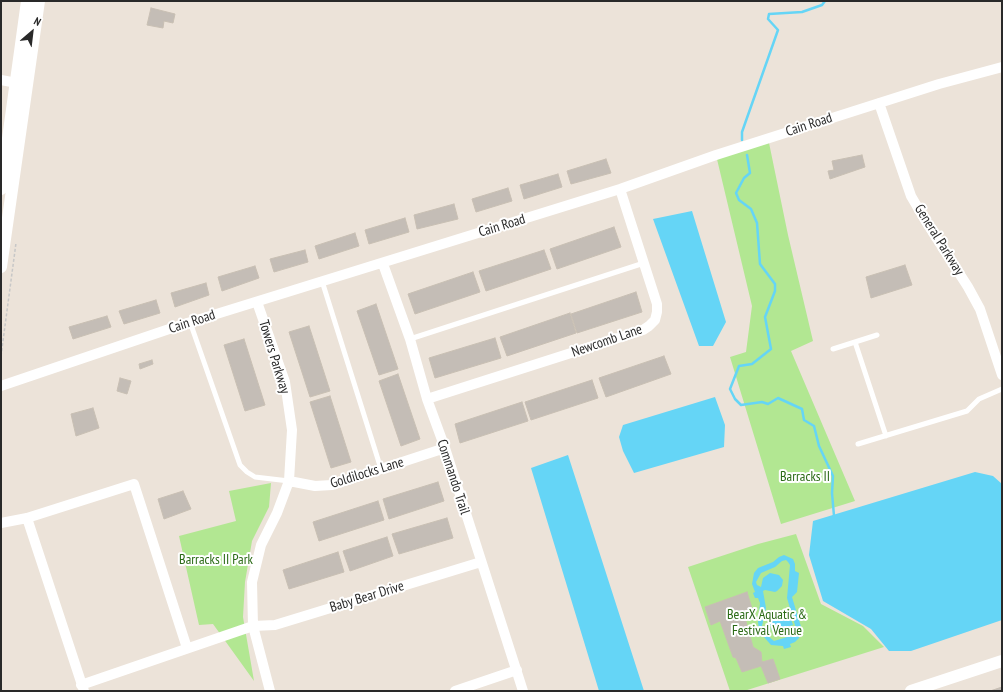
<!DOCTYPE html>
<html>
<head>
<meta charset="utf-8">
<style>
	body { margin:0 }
	#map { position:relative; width:1003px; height:692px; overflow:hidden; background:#ece3d9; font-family:"PT Sans Narrow",sans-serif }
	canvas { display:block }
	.frame { position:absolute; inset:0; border:2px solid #292929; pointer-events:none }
	.north { position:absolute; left:12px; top:12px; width:40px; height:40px; -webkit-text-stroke:3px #fff; paint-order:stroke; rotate:28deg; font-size:11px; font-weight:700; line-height:16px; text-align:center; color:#292929 }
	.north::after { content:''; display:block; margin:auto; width:14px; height:18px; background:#292929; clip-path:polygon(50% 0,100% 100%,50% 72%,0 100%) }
</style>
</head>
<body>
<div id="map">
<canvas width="1003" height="692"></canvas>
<div class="frame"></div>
<div class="north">N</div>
</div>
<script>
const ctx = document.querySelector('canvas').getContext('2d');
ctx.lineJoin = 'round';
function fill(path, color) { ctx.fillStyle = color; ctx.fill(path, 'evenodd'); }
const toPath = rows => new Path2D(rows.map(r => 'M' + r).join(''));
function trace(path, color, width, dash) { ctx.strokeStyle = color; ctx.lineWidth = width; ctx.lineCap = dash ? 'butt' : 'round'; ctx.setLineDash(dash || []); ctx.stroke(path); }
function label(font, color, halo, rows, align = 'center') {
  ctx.font = font + ' "PT Sans Narrow",sans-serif'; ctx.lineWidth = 4; ctx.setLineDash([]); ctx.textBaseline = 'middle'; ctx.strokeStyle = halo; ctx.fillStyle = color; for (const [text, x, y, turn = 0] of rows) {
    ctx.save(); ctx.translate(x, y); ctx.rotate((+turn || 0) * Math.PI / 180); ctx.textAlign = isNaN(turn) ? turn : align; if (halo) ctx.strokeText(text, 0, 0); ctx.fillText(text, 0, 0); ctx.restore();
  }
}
fill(toPath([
	[768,138,788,235,813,341,791,351,855,501,781,524,730,357,746,352,752,306,716,155],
	[271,483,269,507,252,541,245,582,243,617,254,681,213,624,199,625,179,536,236,521,229,491],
	[796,534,821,604,863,626,884,647,744,691,730,691,688,567,758,544]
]), '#b2e792');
fill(toPath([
	[692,211,726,322,713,346,699,346,653,219],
	[715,397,725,425,724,447,634,473,623,451,619,437,623,425],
	[568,455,644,691,599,691,531,468],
	[975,472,993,476,1002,484,1002,620,911,651,889,651,871,629,823,601,809,555,813,521],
	[784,555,793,559,795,564,795,571,799,573,797,592,792,597,802,630,799,638,795,642,790,644,791,647,784,649,783,646,771,645,764,637,759,629,758,622,760,603,758,598,755,598,753,593,755,592,752,584,754,573,758,568,773,562,779,557],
	[786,560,788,562,790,565,787,598,797,632,794,635,774,641,768,636,762,626,766,608,763,591,765,590,775,592,777,591,782,586,783,580,779,575,770,573,763,578,761,587,757,585,756,582,761,573,775,567,782,561],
	[789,613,793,625,772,631,768,618]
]), '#65d5f6');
trace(toPath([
	[742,140,742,132,778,30,768,19,769,14,802,12,822,5,825,1],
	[747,155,750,173,744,178,736,193,739,200,751,209,757,223,760,264,775,284,775,291,765,317,771,349,752,364,739,366,730,389,735,399,741,405,762,402,768,404,778,398,802,409,804,420,814,426,819,446,833,476,832,493,834,516]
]), '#65d5f6', 2.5);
const building = toPath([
	[151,8,175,14,173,23,164,21,163,28,147,25,151,8],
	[862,155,865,167,830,179,828,171,834,170,832,161,862,155],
	[606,159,611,173,571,184,567,171,606,159],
	[558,174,562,187,524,199,520,185,558,174],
	[508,188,512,201,476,212,472,199,508,188],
	[454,204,458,219,417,229,414,215,454,204],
	[405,218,409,232,369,244,365,230,405,218],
	[614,227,621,247,557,269,550,249,614,227],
	[355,233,359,246,319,259,315,246,355,233],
	[305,250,308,262,274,272,270,259,305,250],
	[544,250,551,269,486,291,479,271,544,250],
	[905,265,912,285,871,298,866,277,905,265],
	[255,266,259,278,222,291,218,277,255,266],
	[473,272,480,292,415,314,408,294,473,272],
	[206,283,209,295,175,307,171,293,206,283],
	[636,292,642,312,577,333,571,314,636,292],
	[156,300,160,313,124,324,119,311,156,300],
	[376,304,398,369,379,375,357,311,376,304],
	[570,313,576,333,507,356,500,337,570,313],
	[107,316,111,327,73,339,69,327,107,316],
	[309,326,330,391,310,397,289,332,309,326],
	[495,338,501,358,435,378,429,358,495,338],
	[244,339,265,405,245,411,224,345,244,339],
	[664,356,671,374,606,397,599,378,664,356],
	[152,360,153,364,140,369,139,364,152,360],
	[398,374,420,439,401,446,379,381,398,374],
	[120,378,131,381,127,394,117,391,120,378],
	[592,380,598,398,531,420,525,402,592,380],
	[330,396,351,462,331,468,310,402,330,396],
	[522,402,528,421,460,443,455,424,522,402],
	[93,408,99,428,76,436,71,414,93,408],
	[438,482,444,501,389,519,383,499,438,482],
	[183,491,191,509,164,519,158,499,183,491],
	[378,501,384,520,319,541,313,522,378,501],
	[447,518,453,538,399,554,392,534,447,518],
	[387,537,393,556,350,571,343,551,387,537],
	[338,552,344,572,289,589,283,570,338,552],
	[747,592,754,615,745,618,753,647,761,652,762,662,773,659,780,679,768,683,761,666,742,672,736,658,733,657,720,621,711,625,705,607,747,592],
	[1002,687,1002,691,990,691,1002,687]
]);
fill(building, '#c4bdb6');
trace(building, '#c8bfb3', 1);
trace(toPath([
	[1,356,16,243]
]), '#c7c7c7', 1.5, [3, 2]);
trace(toPath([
	[322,281,381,469],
	[190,322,240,465,247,472,255,477,289,481],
	[410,339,644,263],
	[855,342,877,335],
	[833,349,855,342,886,436],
	[858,444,967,411,979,399,1002,389]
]), '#fff', 5);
trace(toPath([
	[1,80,22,84],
	[879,103,911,196,925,220,968,287,980,309,1002,375],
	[383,264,410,339,427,399,445,448,523,691],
	[257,302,285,382,292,430,289,481,277,513,261,545,252,582,253,626,270,691],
	[1,386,181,325,620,189,716,155,939,84,1002,67],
	[427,399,643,330,649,326,655,320,657,312,657,304,620,189],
	[289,481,315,486,332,485,445,448],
	[27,518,84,691],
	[1,523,27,518,134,484,187,648],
	[81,685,253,626,275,625,481,562],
	[455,691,517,670]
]), '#fff', 10);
trace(toPath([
	[1,189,27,1],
	[1,267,39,1],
	[911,691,1002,661]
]), '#fff', 12);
label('14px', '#292929', '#fff', [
	["Cain Road",809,125,-18],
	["Cain Road",502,226,-17],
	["General Parkway",939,240,58],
	["Cain Road",192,322,-18],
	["Newcomb Lane",607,341,-19],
	["Towers Parkway",274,357,73],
	["Goldilocks Lane",367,473,-17],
	["Commando Trail",453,477,72],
	["Baby Bear Drive",367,597,-17]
]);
label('14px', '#2a6a15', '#fff', [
	["Barracks II",805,477],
	["Barracks II Park",216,560],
	["BearX Aquatic &",767,615],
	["Festival Venue",767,631]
]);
</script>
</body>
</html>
